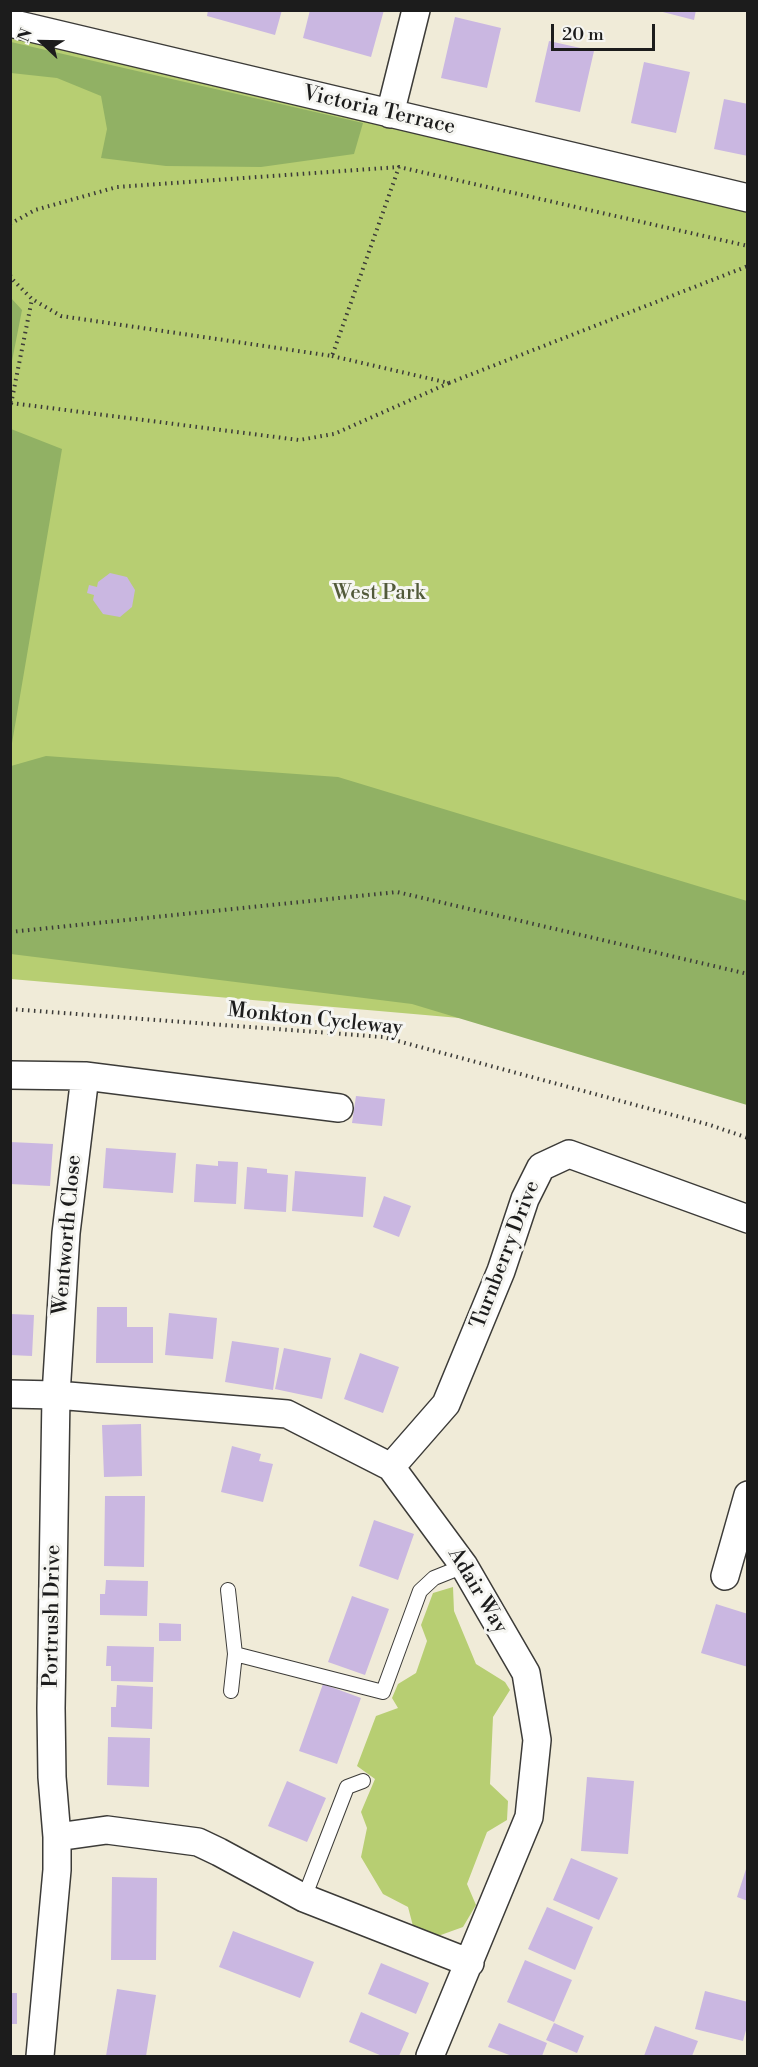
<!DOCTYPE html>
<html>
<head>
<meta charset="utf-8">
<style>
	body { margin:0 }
	#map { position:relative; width:758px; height:2067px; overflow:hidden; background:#f0ebd8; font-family:"Libre Bodoni",serif }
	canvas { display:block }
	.frame { position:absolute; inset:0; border:12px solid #1c1c1c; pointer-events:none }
	.north { position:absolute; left:12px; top:12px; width:60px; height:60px; -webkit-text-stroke:4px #f6f6f2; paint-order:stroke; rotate:292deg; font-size:16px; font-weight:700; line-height:24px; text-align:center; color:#1c1c1c }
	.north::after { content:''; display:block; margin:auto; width:21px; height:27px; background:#1c1c1c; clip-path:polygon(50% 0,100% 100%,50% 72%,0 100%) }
	.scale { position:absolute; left:551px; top:24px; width:104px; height:27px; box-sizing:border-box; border:3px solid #1c1c1c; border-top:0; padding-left:8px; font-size:18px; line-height:21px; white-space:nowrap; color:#1c1c1c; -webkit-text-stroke:4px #f6f6f2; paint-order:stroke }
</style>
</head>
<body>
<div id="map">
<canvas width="758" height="2067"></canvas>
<div class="frame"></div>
<div class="north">N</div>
<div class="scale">20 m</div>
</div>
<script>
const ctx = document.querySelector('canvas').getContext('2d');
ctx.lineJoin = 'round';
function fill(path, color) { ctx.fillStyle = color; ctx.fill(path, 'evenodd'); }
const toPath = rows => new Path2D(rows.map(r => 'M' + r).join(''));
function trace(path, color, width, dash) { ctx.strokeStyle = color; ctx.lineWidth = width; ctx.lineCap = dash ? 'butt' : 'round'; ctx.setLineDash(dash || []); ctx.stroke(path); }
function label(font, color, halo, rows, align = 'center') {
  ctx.font = font + ' "Libre Bodoni",serif'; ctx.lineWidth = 6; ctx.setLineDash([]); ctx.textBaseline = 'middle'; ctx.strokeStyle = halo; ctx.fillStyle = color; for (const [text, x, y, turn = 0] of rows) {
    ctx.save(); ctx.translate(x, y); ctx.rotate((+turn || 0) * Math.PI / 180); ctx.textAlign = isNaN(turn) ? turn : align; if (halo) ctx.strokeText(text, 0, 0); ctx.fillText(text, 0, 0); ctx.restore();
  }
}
fill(toPath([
	[10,33,747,208,747,1043,11,979],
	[453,1587,454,1611,476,1664,505,1682,510,1690,493,1717,490,1784,508,1801,507,1820,487,1832,467,1884,476,1905,463,1927,438,1936,413,1926,408,1907,383,1894,361,1857,367,1828,361,1812,375,1779,357,1766,376,1716,398,1708,392,1698,398,1684,416,1673,427,1641,421,1625,433,1593]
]), '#b7ce72');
fill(toPath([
	[11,42,363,123,354,154,261,167,166,166,101,158,107,129,101,96,57,78,11,73],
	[11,298,22,310,11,366],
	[11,429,62,449,11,749],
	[46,756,338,777,747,901,747,1105,412,1004,11,954,11,766]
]), '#91b164');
fill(toPath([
	[208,10,282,10,275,35,207,16],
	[310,10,384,10,371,57,303,38],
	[655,10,696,10,694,20],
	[455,17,501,28,487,88,441,78],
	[549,41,594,51,580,112,535,102],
	[644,62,690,72,676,133,631,123],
	[724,99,748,104,748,156,714,149],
	[110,573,127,577,135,590,132,607,120,617,103,614,93,600,94,595,87,593,89,585,97,587,98,582],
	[356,1096,385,1099,382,1126,352,1123],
	[10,1142,53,1144,50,1186,10,1184],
	[106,1148,176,1153,173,1193,103,1188],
	[218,1161,238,1162,236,1204,194,1202,196,1164,218,1166],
	[247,1167,267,1169,267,1173,288,1175,286,1212,244,1209],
	[295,1171,366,1177,363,1217,292,1211],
	[384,1196,411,1206,399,1237,373,1227],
	[97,1307,127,1307,127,1327,153,1327,153,1363,96,1363],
	[169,1313,217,1318,213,1359,165,1355],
	[10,1314,34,1315,32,1356,10,1355],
	[232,1341,279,1348,273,1390,225,1382],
	[284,1348,331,1358,322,1399,275,1389],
	[360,1353,399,1367,383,1413,344,1399],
	[141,1424,142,1476,104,1477,102,1425],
	[232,1446,261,1454,259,1461,273,1464,263,1502,221,1492],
	[105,1496,145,1496,144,1567,104,1566],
	[374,1520,414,1534,398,1580,359,1566],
	[106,1580,148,1581,147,1616,100,1615,100,1594,105,1594],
	[352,1596,389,1609,365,1675,328,1662],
	[716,1604,748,1614,748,1667,701,1653],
	[159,1623,181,1624,181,1641,159,1641],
	[107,1646,154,1647,153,1682,111,1681,111,1666,106,1666],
	[323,1684,361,1698,337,1764,299,1751],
	[117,1685,153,1687,152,1729,111,1727,111,1707,116,1707],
	[108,1737,150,1738,149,1787,107,1785],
	[587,1777,634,1781,628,1854,581,1851],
	[287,1781,326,1798,307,1842,268,1826],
	[571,1858,618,1878,599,1920,553,1900],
	[747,1866,748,1866,748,1901,737,1897],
	[112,1877,157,1878,156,1960,111,1960],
	[547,1907,593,1927,575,1970,528,1949],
	[233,1931,314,1962,300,1998,219,1967],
	[525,1960,572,1980,554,2022,507,2002],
	[381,1963,429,1983,416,2014,368,1994],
	[117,1989,156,1995,146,2056,106,2056],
	[705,1991,748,2002,748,2023,743,2041,695,2029],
	[10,1993,17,1993,17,2024,10,2024],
	[361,2012,409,2033,399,2056,382,2056,349,2042],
	[499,2023,547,2043,542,2056,512,2056,488,2047],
	[554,2023,584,2036,577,2053,546,2040],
	[655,2026,698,2041,692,2056,644,2056]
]), '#cab7e1');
const service = toPath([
	[228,1590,235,1654,231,1691],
	[235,1654,383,1692,420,1591,434,1578,464,1566],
	[304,1898,347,1787,363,1781]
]);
const minor = toPath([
	[10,23,748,198],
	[390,114,416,10],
	[10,1075,85,1076,339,1108],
	[10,1394,56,1395,287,1414,391,1467,464,1566,526,1673,537,1740,529,1817,430,2056],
	[391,1467,446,1404,501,1271,525,1199,541,1167,569,1154,748,1219],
	[725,1576,748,1495],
	[57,1837,107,1830,198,1842,219,1852,304,1898,470,1963],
	[40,2056,57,1870,57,1837,52,1777,51,1708,56,1395,66,1233,85,1076]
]);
trace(service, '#3c3b38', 16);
trace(minor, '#3c3b38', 30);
trace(toPath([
	[10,224,35,210,117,187,399,167],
	[10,275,12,279,32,299,61,316,332,356,399,167,748,246],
	[332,356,449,383,748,266],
	[11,403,299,440,334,434,449,383],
	[11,404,32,299],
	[10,932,397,892,748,974],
	[10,1009,383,1037,710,1125,748,1138]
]), '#3c3b38', 4, [1.5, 4.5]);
trace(service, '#fff', 14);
trace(minor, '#fff', 27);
label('21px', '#1c1c1c', '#f6f6f2', [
	["Victoria Terrace",379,111,13],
	["Monkton Cycleway",315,1020,6],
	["Wentworth Close",68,1235,-85],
	["Turnberry Drive",506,1255,-69],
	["Adair Way",477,1591,59],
	["Portrush Drive",53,1616,-89]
]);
label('21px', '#525a3a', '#f6f6f2', [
	["West Park",379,594]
]);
</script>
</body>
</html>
